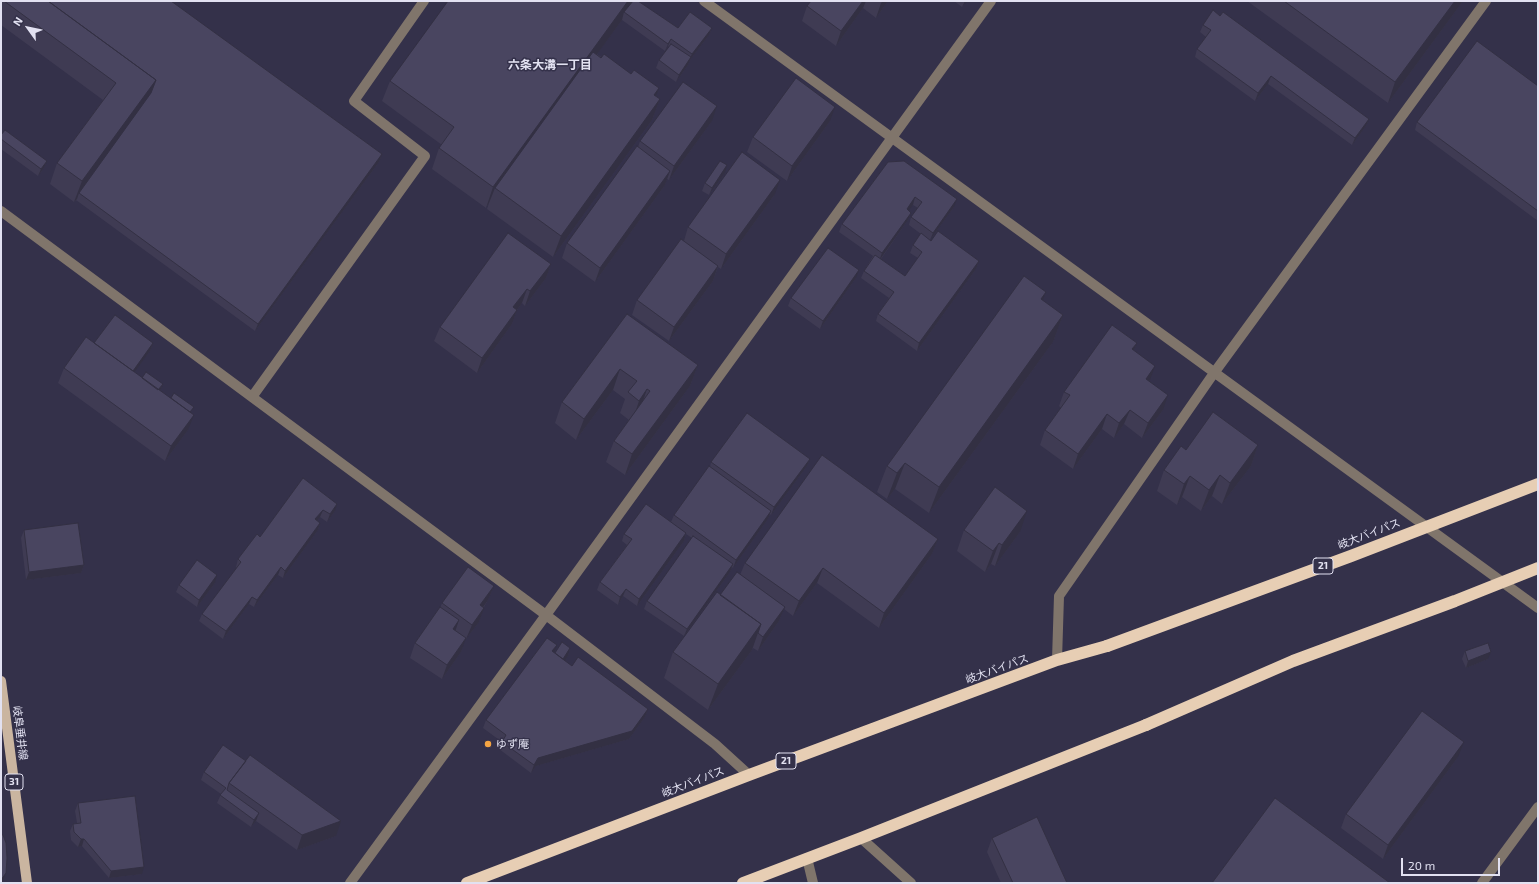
<!DOCTYPE html>
<html>
<head>
<meta charset="utf-8">
<style>
	body { margin:0 }
	#map { position:relative; width:1539px; height:884px; overflow:hidden; background:#34314a; font-family:"Exo 2",sans-serif }
	canvas { display:block }
	.frame { position:absolute; inset:0; border:2px solid #e2e1f1; pointer-events:none }
	.north { position:absolute; left:8px; top:8px; width:40px; height:40px; -webkit-text-stroke:3px #34314a; paint-order:stroke; rotate:303deg; font-size:11px; font-weight:700; line-height:16px; text-align:center; color:#e2e1f1 }
	.north::after { content:''; display:block; margin:auto; width:14px; height:18px; background:#e2e1f1; clip-path:polygon(50% 0,100% 100%,50% 72%,0 100%) }
	.scale { position:absolute; left:1401px; top:858px; width:99px; height:18px; box-sizing:border-box; border:2px solid #e2e1f1; border-top:0; padding-left:5px; font-size:12px; line-height:14px; white-space:nowrap; color:#e2e1f1; -webkit-text-stroke:3px #34314a; paint-order:stroke }
</style>
</head>
<body>
<div id="map">
<canvas width="1539" height="884"></canvas>
<div class="frame"></div>
<div class="north">N</div>
<div class="scale">20 m</div>
</div>
<script>
const ctx = document.querySelector('canvas').getContext('2d');
ctx.lineJoin = 'round';
const toPath = rows => new Path2D(rows.map(r => 'M' + r).join(''));
function trace(path, color, width, dash) { ctx.strokeStyle = color; ctx.lineWidth = width; ctx.lineCap = dash ? 'butt' : 'round'; ctx.setLineDash(dash || []); ctx.stroke(path); }
function fill(path, color) { ctx.fillStyle = color; ctx.fill(path, 'evenodd'); }
function label(font, color, halo, rows, align = 'center') {
  ctx.font = font + ' "Exo 2","Noto Sans JP",sans-serif'; ctx.lineWidth = 3; ctx.setLineDash([]); ctx.textBaseline = 'middle'; ctx.strokeStyle = halo; ctx.fillStyle = color; for (const [text, x, y, turn = 0] of rows) {
    ctx.save(); ctx.translate(x, y); ctx.rotate((+turn || 0) * Math.PI / 180); ctx.textAlign = isNaN(turn) ? turn : align; if (halo) ctx.strokeText(text, 0, 0); ctx.fillText(text, 0, 0); ctx.restore();
  }
}
trace(toPath([
	[704,1,1538,608],
	[1,211,546,615,715,744,749,775],
	[252,397,425,156,354,101,424,1],
	[1057,660,1059,596,1214,373,1486,1],
	[861,838,911,883],
	[807,858,813,883],
	[350,883,546,615,991,1],
	[1482,883,1538,807]
]), '#80756b', 10);
trace(toPath([
	[1,681,27,883]
]), '#cab5a0', 10);
trace(toPath([
	[467,883,749,775,1057,660,1107,646],
	[743,883,861,838,1146,725]
]), '#e7ceb4', 12);
trace(toPath([
	[1107,646,1351,556,1538,484],
	[1146,725,1293,661,1455,601,1538,568]
]), '#e7ceb4', 12);
fill(toPath([
	[1,1,171,1,382,154,379,162,255,331,76,200,77,199,74,202,50,184,57,163,103,100,1,25],
	[638,1,678,28,712,28,709,35,690,60,688,65,676,82,656,68,659,60,669,47,668,46,665,51,622,20,597,54,660,99,652,120,553,257,487,209,489,203,486,208,432,169,439,148,442,145,382,101,390,81],
	[811,1,888,1,876,18,863,8,836,46,802,21,807,6],
	[954,1,967,1,962,7],
	[1247,1,1463,1,1388,103],
	[1203,25,1369,119,1366,126,1352,145,1268,84,1255,101,1195,57,1197,49,1206,37,1200,32],
	[1538,86,1538,221,1415,130,1417,122],
	[712,121,669,180,667,179,665,185,595,282,562,258,567,243,638,147,640,141],
	[830,121,787,181,747,152,753,137],
	[1,135,47,161,44,168,38,176,1,149],
	[888,162,954,207,930,240,979,261,976,269,917,351,876,321,878,314,889,298,861,278,864,271,873,256,839,232,842,224],
	[913,205,918,208,911,217,909,225,921,234,913,245,910,253,918,258,905,276,881,259,908,220,911,213,908,210],
	[725,173,709,195,702,191,705,183],
	[775,194,721,269,718,267,713,281,669,341,632,315,637,300,684,241,688,227],
	[551,264,546,278,525,306,522,303,517,310,512,324,477,373,434,341,440,327],
	[856,278,820,329,788,306,791,298],
	[1043,301,1063,315,1053,342,929,513,895,489,887,499,877,492,887,466],
	[627,314,698,365,690,386,625,475,606,462,614,441,629,420,620,413,625,399,613,390,576,440,555,423,562,402],
	[94,343,153,343,150,351,134,372,142,378,163,384,160,391,191,414,188,430,165,461,58,383,64,368],
	[1137,343,1134,350,1150,380,1149,381,1163,410,1142,438,1124,424,1114,438,1102,429,1073,469,1040,445,1045,430,1061,408,1059,406,1064,392],
	[1258,445,1251,466,1222,504,1212,496,1201,511,1182,497,1177,505,1157,491,1164,470,1186,450],
	[810,459,807,466,771,515,770,514,768,519,733,568,732,567,730,572,684,636,644,609,647,601,692,538,686,534,684,541,637,606,623,596,618,605,597,590,600,582,627,545,622,541,624,534,671,522,674,515,710,467,711,462],
	[303,478,335,511,327,522,320,517,317,521,320,523,318,530,283,578,278,575,254,607,249,604,223,639,199,621,202,614,237,568,236,567,238,559,260,537],
	[24,530,84,565,81,573,26,580,21,538],
	[964,530,1020,532,995,566,991,564,985,572,957,551],
	[938,539,932,554,879,628,817,583,793,616,784,609,779,621,758,651,753,648,752,650,708,710,664,678,673,652,720,595,740,575,745,563],
	[215,583,197,607,176,592,179,585],
	[494,586,488,600,484,607,479,622,466,639,465,639,461,652,442,679,410,658,415,643,440,608,442,603],
	[562,642,570,648,568,656,564,661,572,666,648,709,645,717,629,739,536,766,531,773,499,749,502,742,483,728,486,720,555,653],
	[1465,651,1488,659,1466,668,1462,659],
	[223,745,336,836,297,850,256,821,251,827,217,803,221,794,201,780,204,772],
	[1458,757,1383,859,1341,828,1346,814],
	[78,803,142,874,109,878,82,846,78,847,71,840,70,831,73,824,77,823,75,811],
	[992,838,1067,883,1001,883,987,852]
]), '#3f3b53');
fill(toPath([
	[628,1,635,1,624,12,622,20,498,190,495,188,489,203,486,208,493,187],
	[863,1,866,1,863,8,836,46,841,31],
	[883,1,888,1,876,18,881,3],
	[965,1,967,1,962,7],
	[1455,1,1463,1,1388,103,1395,82],
	[712,28,709,35,690,60,688,65,676,82,679,75,690,58,692,54],
	[671,39,668,46,665,51,668,44],
	[1271,76,1268,84,1255,101,1258,93],
	[156,80,149,101,79,193,77,199,74,202,82,181],
	[659,88,651,109,654,95],
	[660,99,652,120,553,257,561,236],
	[717,106,712,121,669,180,674,166],
	[835,107,830,121,787,181,792,166],
	[1369,119,1366,126,1352,145,1355,138],
	[382,154,379,162,255,331,258,324],
	[47,161,44,168,38,176,41,169],
	[727,165,725,173,709,195,712,188],
	[670,171,665,185,595,282,600,268],
	[780,180,775,194,721,269,726,254],
	[915,197,913,205,904,217,907,209],
	[957,199,954,207,930,240,933,233],
	[911,213,908,220,879,261,882,253],
	[979,261,976,269,917,351,919,343],
	[551,264,546,278,525,306,530,291],
	[718,266,713,281,669,341,674,327],
	[859,270,856,278,820,329,823,321],
	[527,289,522,303,508,322,513,307],
	[1046,292,1036,318,1041,299],
	[517,310,512,324,477,373,482,358],
	[1063,315,1053,342,929,513,939,487],
	[153,343,150,351,128,381,130,374],
	[1137,343,1131,357,1132,349],
	[698,365,690,386,625,475,632,454],
	[1155,366,1150,380,1141,394,1146,379],
	[620,369,613,390,576,440,584,419],
	[163,384,160,391,156,393],
	[647,389,640,410,632,422,639,401],
	[1168,395,1163,410,1142,438,1148,423],
	[1130,410,1124,424,1114,438,1119,423],
	[1107,414,1102,429,1073,469,1078,454],
	[194,415,188,430,165,461,171,446],
	[1258,445,1251,466,1222,504,1230,483],
	[810,459,807,466,771,515,774,507],
	[905,463,895,489,887,499,897,473],
	[1220,475,1212,496,1201,511,1209,490],
	[1190,476,1182,497,1177,505,1184,484],
	[337,504,335,511,327,522,330,514],
	[323,510,320,517,313,527,315,519],
	[771,511,768,519,733,568,736,560],
	[1027,511,1020,532,995,566,1002,545],
	[320,523,318,530,283,578,285,571],
	[686,533,684,541,637,606,639,599],
	[938,539,932,554,879,628,884,613],
	[999,543,991,564,985,572,993,551],
	[733,564,730,572,684,636,687,629],
	[84,565,81,573,26,580,29,572],
	[281,567,278,575,254,607,257,600],
	[823,568,817,583,793,616,799,601],
	[217,575,215,583,197,607,199,600],
	[494,586,488,600,475,619,480,605],
	[626,589,623,596,618,605,620,597],
	[252,597,249,604,223,639,226,631],
	[785,607,779,621,758,651,763,637],
	[484,608,479,622,466,639,472,625],
	[459,620,454,635,453,629],
	[761,624,752,650,708,710,718,684],
	[466,638,461,652,442,679,447,665],
	[557,645,554,653,552,651],
	[570,648,568,656,561,666,563,659],
	[1491,652,1488,659,1466,668,1468,661],
	[648,709,645,717,629,739,536,766,531,773,534,765,538,758],
	[1464,742,1458,757,1383,859,1388,845],
	[259,813,256,821,251,827,254,820],
	[341,821,336,836,297,850,302,835],
	[81,839,84,839,82,846,78,847],
	[144,867,142,874,109,878,111,871],
	[6,873,2,883,1,883,1,880]
]), '#333043');
const building = toPath([
	[4,1,48,1,156,80,82,181,57,163,116,83,4,1],
	[48,1,171,1,382,154,258,324,79,193,151,93,156,80,48,1],
	[448,1,628,1,493,187,439,148,454,127,390,81,448,1],
	[633,1,638,1,678,28,690,12,712,28,692,54,671,39,668,44,624,12,633,1],
	[811,1,863,1,841,31,807,6,811,1],
	[1284,1,1455,1,1395,82,1284,1],
	[1213,10,1220,16,1223,12,1369,119,1355,138,1271,76,1258,93,1197,49,1211,30,1203,25,1213,10],
	[1477,41,1538,86,1538,211,1417,122,1477,41],
	[671,44,691,57,679,75,659,60,671,44],
	[593,52,601,58,604,54,631,74,634,70,659,88,654,95,660,99,561,236,495,188,593,52],
	[796,78,835,107,792,166,753,137,796,78],
	[683,82,717,106,674,166,640,141,683,82],
	[5,130,47,161,41,169,1,139,1,135,5,130],
	[637,146,670,171,600,268,567,243,637,146],
	[742,152,780,180,726,254,688,227,742,152],
	[720,161,727,165,712,188,705,183,720,161],
	[904,161,957,199,933,233,911,217,922,202,915,197,907,209,911,213,882,253,842,224,888,162,904,161],
	[938,231,979,261,919,343,878,314,894,292,864,271,875,255,905,276,922,252,913,245,921,233,931,241,938,231],
	[508,233,551,264,530,291,527,289,513,307,517,310,482,358,440,327,508,233],
	[681,239,718,266,674,327,637,300,681,239],
	[828,248,859,270,823,321,791,298,828,248],
	[1024,276,1046,292,1041,299,1063,315,939,487,905,463,897,473,887,466,1024,276],
	[627,314,698,365,632,454,614,441,650,391,647,389,639,401,628,392,637,381,620,369,584,419,562,402,627,314],
	[115,315,153,343,133,371,94,343,115,315],
	[1112,325,1137,343,1132,349,1155,366,1146,379,1168,395,1148,423,1130,410,1119,423,1107,414,1078,454,1045,430,1070,395,1064,392,1112,325],
	[86,337,194,415,171,446,64,368,86,337],
	[146,372,163,384,158,390,142,378,146,372],
	[174,393,194,407,190,412,171,398,174,393],
	[1213,412,1258,445,1230,483,1220,475,1209,490,1190,476,1184,484,1164,470,1181,446,1186,450,1213,412],
	[747,413,810,459,774,507,711,462,747,413],
	[822,455,938,539,884,613,823,568,799,601,745,563,822,455],
	[709,466,771,511,736,560,674,515,709,466],
	[303,478,337,504,330,514,323,510,315,519,320,523,285,571,281,567,257,600,252,597,226,631,202,614,241,562,238,559,257,534,260,537,303,478],
	[995,487,1027,511,1002,545,999,543,993,551,964,530,995,487],
	[646,504,686,533,639,599,626,589,620,597,600,582,632,539,624,534,646,504],
	[78,523,84,565,29,572,24,530,78,523],
	[693,536,733,564,687,629,647,601,693,536],
	[197,560,217,575,199,600,179,585,197,560],
	[468,567,494,586,480,605,484,608,472,625,442,603,468,567],
	[737,572,785,607,763,637,758,633,761,624,720,595,737,572],
	[717,592,761,624,718,684,673,652,717,592],
	[440,607,459,620,453,629,466,638,447,665,415,643,440,607],
	[547,638,557,645,552,651,572,666,578,657,648,709,632,731,538,758,534,765,502,742,506,735,486,720,547,638],
	[562,642,570,648,563,659,555,653,562,642],
	[1488,643,1491,652,1468,661,1465,651,1488,643],
	[1422,711,1464,742,1388,845,1346,814,1422,711],
	[223,745,246,761,229,783,227,790,259,813,254,820,220,795,226,788,204,772,223,745],
	[250,755,341,821,302,835,229,783,250,755],
	[135,796,144,867,111,871,84,839,81,839,74,832,73,824,81,823,78,803,135,796],
	[1275,798,1390,883,1212,883,1275,798],
	[1037,817,1067,883,1013,883,992,838,1037,817],
	[1,834,3,835,6,843,7,858,6,873,1,880,1,834]
]);
fill(building, '#494560');
trace(building, '#333043', 1);
for (const [x, y, r, color] of [
	[488,744,4,"#f4a443"]
]) { const dot = new Path2D(); dot.arc(x, y, r, 0, 2 * Math.PI); ctx.fillStyle = color; ctx.fill(dot); trace(dot, '#34314a', 1.5); }
for (const [x, y, w] of [
	[1323,566,20],
	[786,761,20],
	[14,782,18]
]) { const box = new Path2D(); box.roundRect(x - w / 2, y - 8, w, 16, 3); ctx.fillStyle = '#34314a'; ctx.fill(box); trace(box, '#e2e1f1', 1); }
label('bold 10px', '#e2e1f1', null, [
	["21",1323,566],
	["21",786,761],
	["31",14,782]
]);
label('11px', '#e2e1f1', '#34314a', [
	["岐大バイパス",1369,534,-21],
	["岐大バイパス",997,669,-20],
	["岐阜垂井線",20,733,83],
	["岐大バイパス",693,782,-21]
]);
label('11px', '#e2e1f1', '#34314a', [
	["ゆず庵",496,744]
], 'left');
label('bold 12px', '#e2e1f1', '#34314a', [
	["六条大溝一丁目",550,65]
]);
</script>
</body>
</html>
